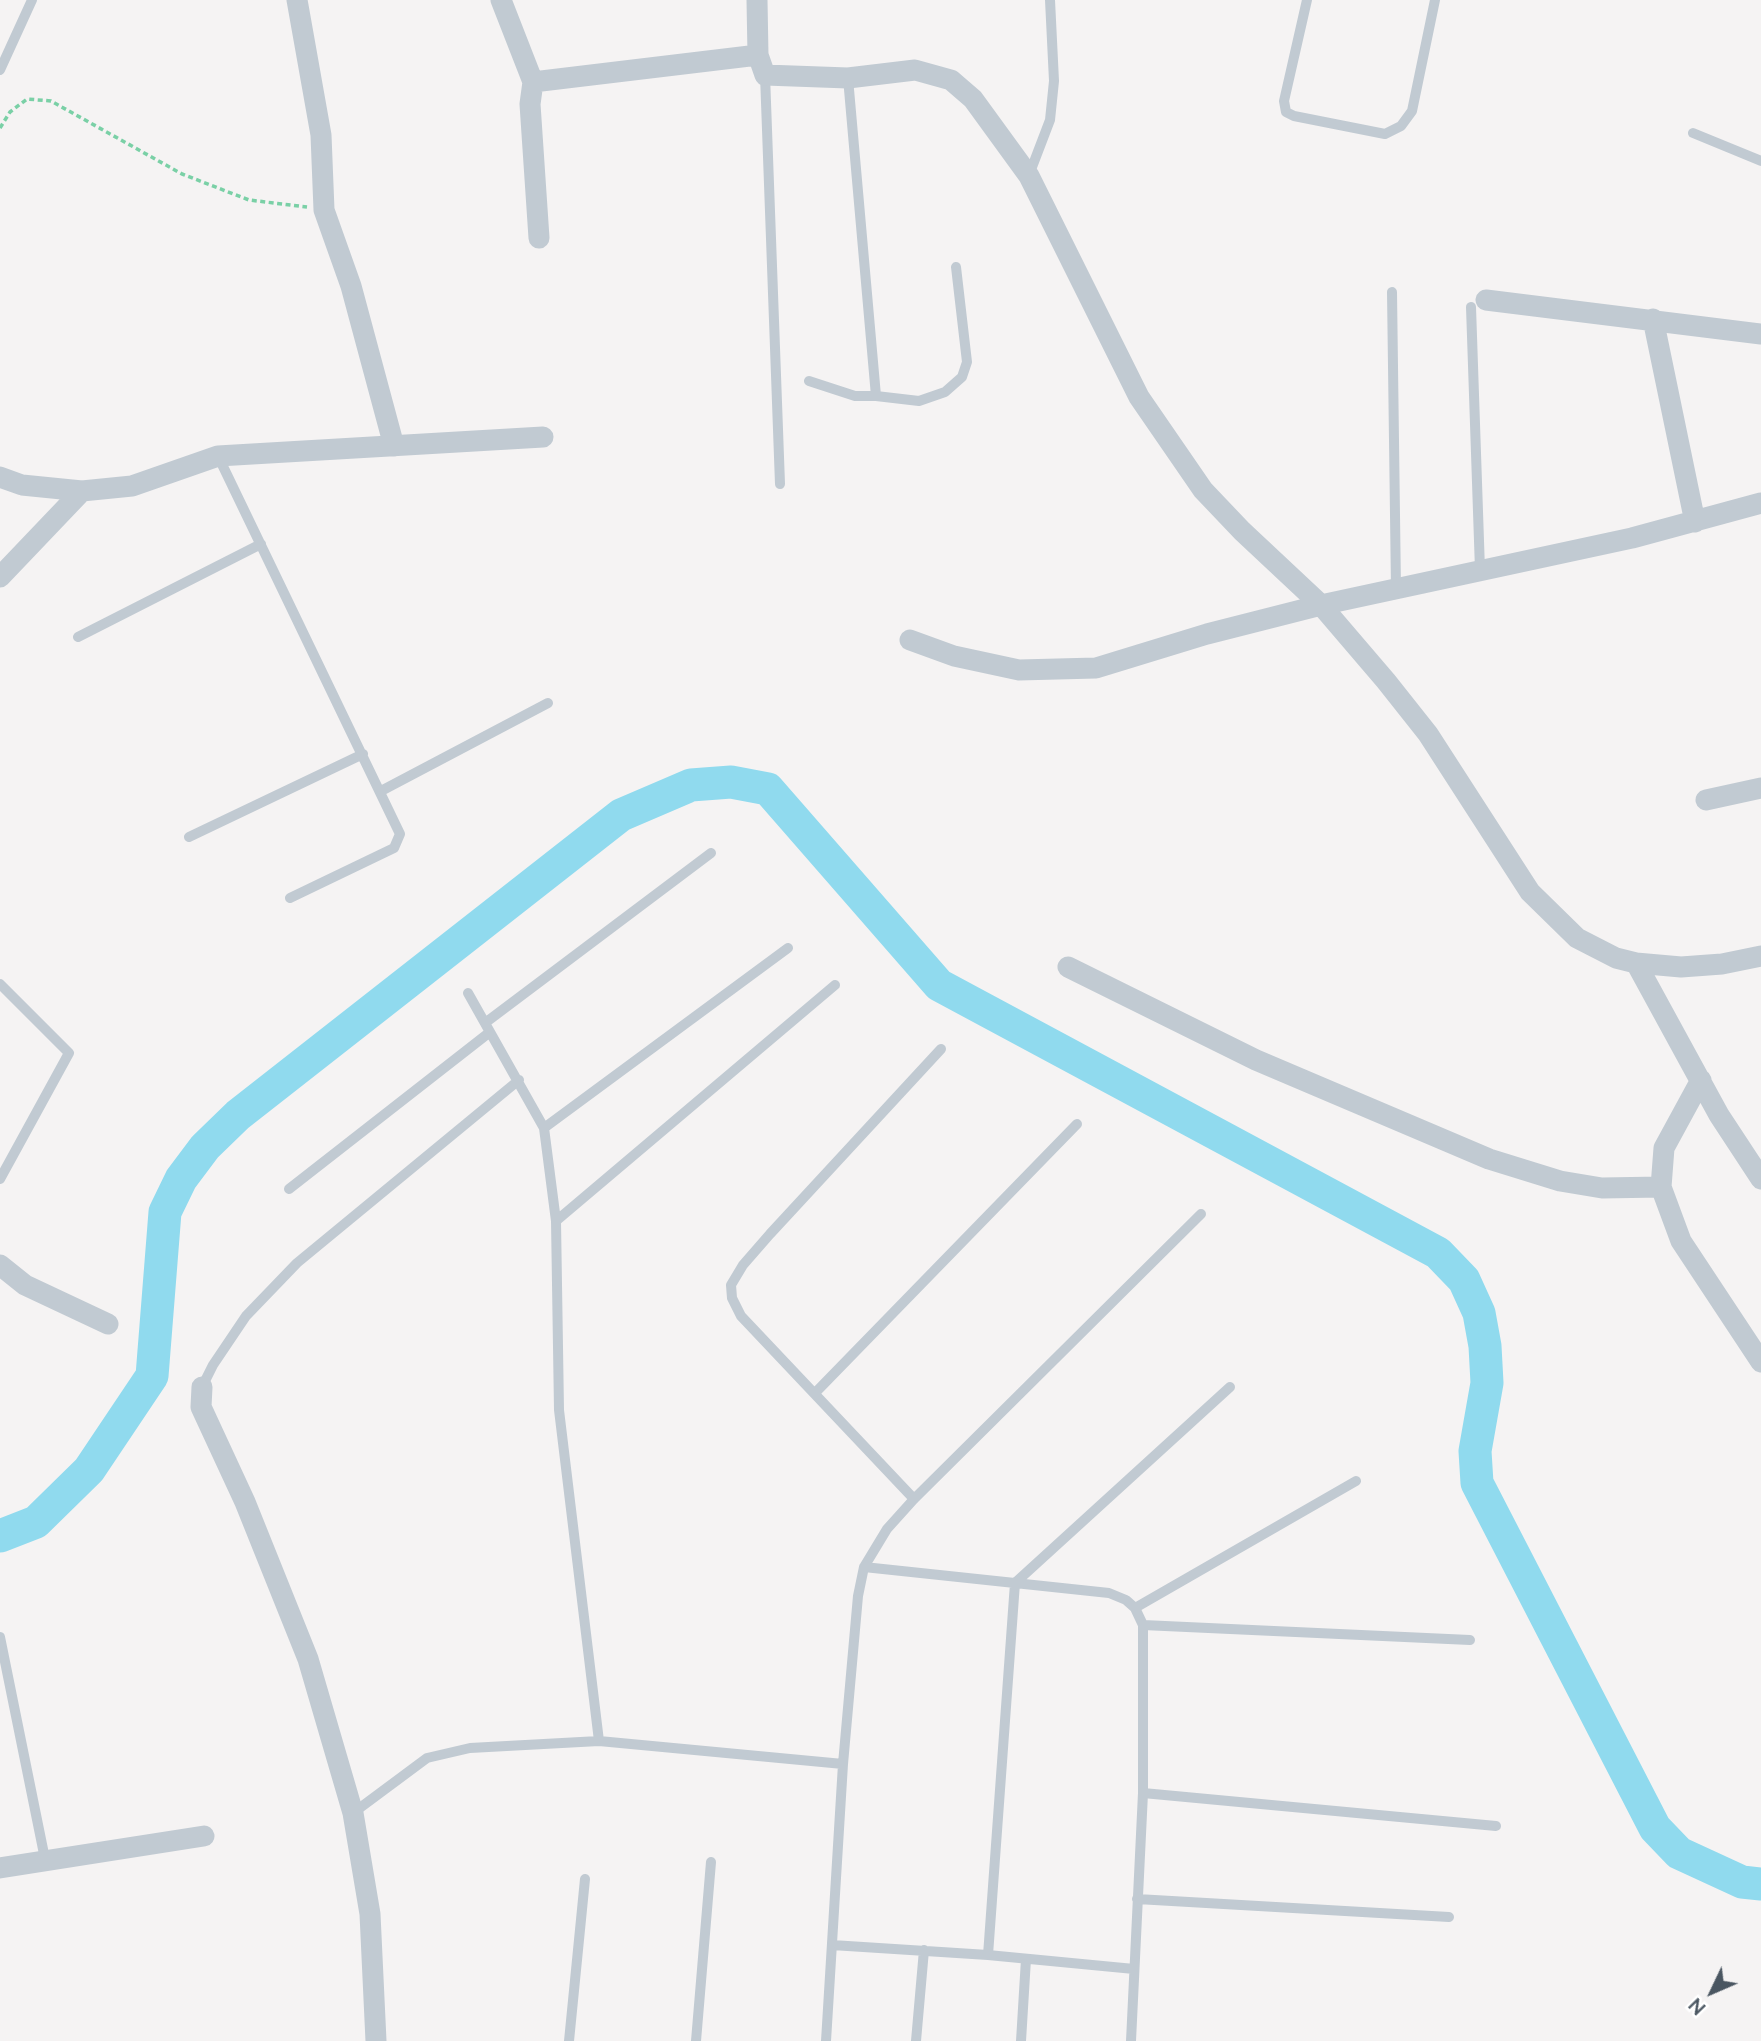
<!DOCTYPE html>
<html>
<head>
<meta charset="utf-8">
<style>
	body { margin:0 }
	#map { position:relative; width:1761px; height:2041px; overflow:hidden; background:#f5f3f3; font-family:Mulish,sans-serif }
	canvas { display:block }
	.north { position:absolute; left:1677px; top:1957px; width:70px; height:70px; -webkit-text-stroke:5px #fff; paint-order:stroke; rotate:226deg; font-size:19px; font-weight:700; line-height:28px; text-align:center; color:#4a5661 }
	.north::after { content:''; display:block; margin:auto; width:24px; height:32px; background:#4a5661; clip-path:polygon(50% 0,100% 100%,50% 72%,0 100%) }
</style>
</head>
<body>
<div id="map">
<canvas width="1761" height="2041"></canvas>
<div class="north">N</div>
</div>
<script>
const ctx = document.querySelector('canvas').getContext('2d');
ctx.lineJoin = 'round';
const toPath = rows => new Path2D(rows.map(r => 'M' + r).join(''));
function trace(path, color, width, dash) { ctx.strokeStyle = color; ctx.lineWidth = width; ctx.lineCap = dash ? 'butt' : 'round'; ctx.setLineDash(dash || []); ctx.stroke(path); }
trace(toPath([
	[0,1536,36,1522,89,1470,152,1376,165,1212,181,1179,205,1147,238,1115,621,815,691,785,731,782,768,789,939,985,1438,1253,1464,1280,1479,1313,1485,1346,1487,1383,1475,1451,1477,1483,1655,1828,1679,1853,1742,1882,1761,1884]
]), '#90daee', 33);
trace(toPath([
	[0,128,10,112,27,99,51,101,182,174,249,200,307,207]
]), '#7ad0a6', 3.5, [5, 3.5]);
trace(toPath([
	[1307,0,1284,101,1286,112,1294,116,1385,134,1401,126,1412,111,1435,0],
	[0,70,32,0],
	[765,75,780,484],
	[1693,133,1761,161],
	[1029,175,1050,120,1054,81,1050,0],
	[1392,292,1396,589],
	[1471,307,1480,570],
	[809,381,855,396,876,396,848,78],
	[876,396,919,401,945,392,962,377,967,362,956,267],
	[218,456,400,834,394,848,290,898],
	[78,637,261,544],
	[381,791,548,703],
	[189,837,363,754],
	[0,984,69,1053,0,1179],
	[468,993,544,1128,556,1221,559,1410,599,1741,843,1764],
	[485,1023,711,853],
	[544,1128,788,948],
	[289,1189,490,1032],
	[556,1221,835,985],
	[202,1387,213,1365,246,1316,297,1263,519,1080],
	[815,1393,1077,1124],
	[914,1499,741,1316,732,1298,731,1285,743,1265,770,1234,941,1049],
	[864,1567,1109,1593,1126,1600,1135,1608,1143,1625,1143,1793,1131,2041],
	[1135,1608,1356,1481],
	[1143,1625,1470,1640],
	[0,1637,45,1859],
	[1143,1793,1496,1826],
	[353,1813,427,1758,470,1748,599,1741],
	[1137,1899,1449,1917],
	[832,1945,988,1955,1134,1969],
	[988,1955,1015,1583,1230,1387],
	[569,2041,585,1879],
	[696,2041,711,1862],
	[826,2041,843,1764,858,1596,864,1567,887,1529,914,1499,1201,1214],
	[916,2041,924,1950],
	[1021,2041,1026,1959]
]), '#c1cad2', 10);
trace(toPath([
	[297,0,321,135,324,210,351,286,394,446],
	[501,0,533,82,530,104,539,238],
	[757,0,758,55,765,75,848,78,915,70,951,80,973,99,1029,176,1139,397,1203,490,1242,531,1321,605,1386,681,1428,734,1530,892,1577,938,1616,958,1636,963,1681,967,1722,964,1761,956],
	[533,82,758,55],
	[1486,300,1761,334],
	[1653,319,1695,522],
	[0,477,22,485,82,491,132,486,218,456,543,437],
	[0,577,82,491],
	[910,640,954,656,1019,670,1096,668,1207,634,1321,605,1632,538,1761,503],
	[1706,800,1761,788],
	[1636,963,1719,1115,1761,1179],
	[1068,967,1256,1060,1489,1159,1560,1181,1602,1188,1661,1187],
	[1701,1080,1664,1148,1661,1187,1681,1241,1761,1362],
	[0,1265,25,1285,108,1324],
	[202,1387,201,1407,245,1502,308,1659,353,1813,370,1914,376,2041],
	[0,1868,204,1836]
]), '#c1cad2', 21);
</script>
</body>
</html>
